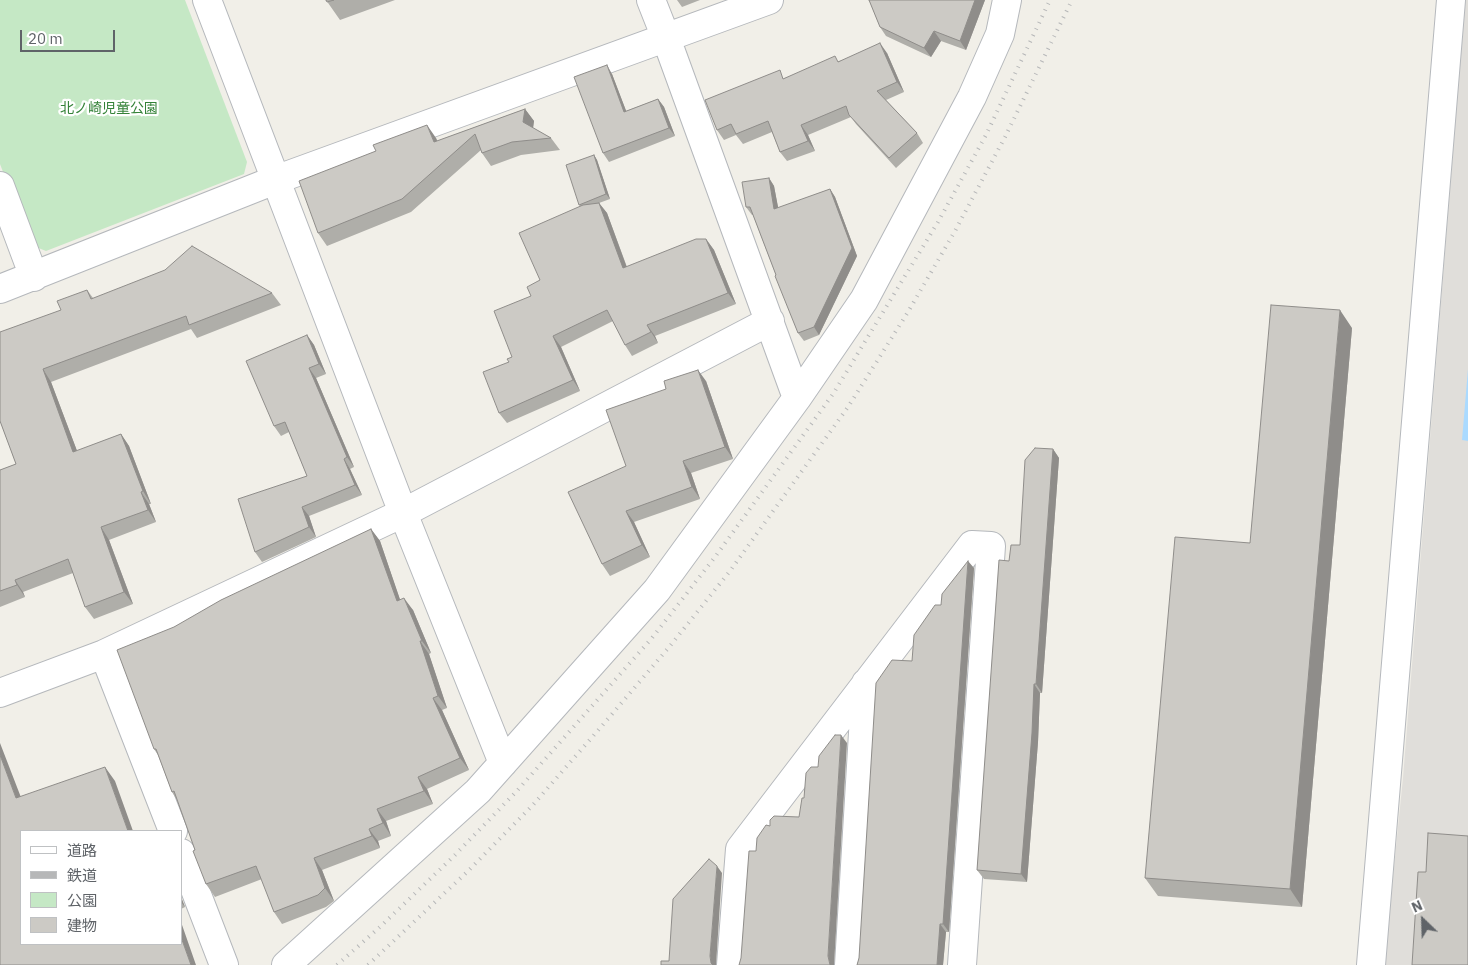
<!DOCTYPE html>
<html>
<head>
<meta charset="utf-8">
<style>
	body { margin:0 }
	#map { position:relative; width:1468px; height:965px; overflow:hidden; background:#f1efe8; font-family:"IBM Plex Sans","Noto Sans JP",sans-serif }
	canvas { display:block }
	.legend { position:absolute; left:20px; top:830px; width:162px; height:115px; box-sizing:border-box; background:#fff; border:1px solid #bfc1c3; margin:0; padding:6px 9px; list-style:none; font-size:15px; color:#5f6368 }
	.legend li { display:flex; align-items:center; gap:10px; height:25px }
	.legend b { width:25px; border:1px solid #bfc1c3 }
	.north { position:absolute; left:1398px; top:895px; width:50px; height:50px; -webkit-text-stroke:4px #fff; paint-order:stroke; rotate:336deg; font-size:14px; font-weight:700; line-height:20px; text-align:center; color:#5f6368 }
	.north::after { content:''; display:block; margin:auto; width:18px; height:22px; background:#5f6368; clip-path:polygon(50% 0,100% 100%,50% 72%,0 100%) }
	.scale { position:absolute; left:20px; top:30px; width:95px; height:22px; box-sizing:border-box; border:2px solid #5f6368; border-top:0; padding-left:6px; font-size:15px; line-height:18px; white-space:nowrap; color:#5f6368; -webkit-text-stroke:4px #fff; paint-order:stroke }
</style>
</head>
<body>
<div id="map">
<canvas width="1468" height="965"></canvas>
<ul class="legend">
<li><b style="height:6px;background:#fff"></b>道路</li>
<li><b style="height:6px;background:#b6b7b8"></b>鉄道</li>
<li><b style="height:14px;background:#c5e8c5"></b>公園</li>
<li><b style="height:14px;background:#cccac5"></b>建物</li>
</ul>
<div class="north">N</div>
<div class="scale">20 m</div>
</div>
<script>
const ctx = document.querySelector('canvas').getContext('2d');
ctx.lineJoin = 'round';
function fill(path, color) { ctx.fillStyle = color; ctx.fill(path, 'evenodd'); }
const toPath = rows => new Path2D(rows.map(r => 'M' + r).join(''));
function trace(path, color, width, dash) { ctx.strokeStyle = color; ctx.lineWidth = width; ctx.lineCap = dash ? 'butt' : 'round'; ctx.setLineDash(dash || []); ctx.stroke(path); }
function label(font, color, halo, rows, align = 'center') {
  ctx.font = font + ' "IBM Plex Sans","Noto Sans JP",sans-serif'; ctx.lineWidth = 4.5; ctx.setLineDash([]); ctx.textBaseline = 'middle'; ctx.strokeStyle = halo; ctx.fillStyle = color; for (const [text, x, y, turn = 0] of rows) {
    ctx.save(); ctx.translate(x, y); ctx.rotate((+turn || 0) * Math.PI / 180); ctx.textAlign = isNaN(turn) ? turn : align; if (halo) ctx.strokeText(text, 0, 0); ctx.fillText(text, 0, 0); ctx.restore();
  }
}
fill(toPath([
	[1465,0,1468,0,1468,965,1384,965,1403,778]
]), '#e0deda');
fill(toPath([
	[0,0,185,0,247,162,244,174,46,251,31,245,0,164]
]), '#c5e8c5');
fill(toPath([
	[1468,369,1468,441,1462,440]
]), '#aadaff');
const minor = toPath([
	[207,0,403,513,503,763],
	[651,0,666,38,797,398],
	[0,186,34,277],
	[0,289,275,180,769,0],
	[104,654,173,831],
	[0,693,104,654,403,513,770,321],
	[181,853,224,965],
	[286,965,478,791,657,590,797,398,864,300,972,97,1000,34,1007,0],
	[731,965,740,849,972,545,991,546,962,965],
	[849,965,866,683],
	[1371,965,1451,0]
]);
trace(minor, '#b5b8bc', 30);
trace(minor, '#fff', 28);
trace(toPath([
	[337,965,381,926,454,856,516,792,652,638,715,557,833,394,938,222,986,135,1050,0],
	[368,965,467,872,532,806,601,727,670,646,730,571,848,407,908,312,955,231,1005,137,1072,0]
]), '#b6b7b8', 4, [1, 6]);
fill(toPath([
	[326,0,395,0,340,20],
	[677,0,700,0,682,7],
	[869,0,985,0,966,50,941,41,931,57,886,36,880,27],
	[887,53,904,92,886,100,917,133,923,143,896,168,856,124,851,117,808,135,815,151,787,161,780,152,772,132,743,144,736,135,724,140,717,130,785,78,839,61],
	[612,74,626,111,658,99,664,107,675,136,609,162,603,153],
	[525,109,534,121,533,128,551,138,560,150,521,155,491,166,482,153,481,150,411,212,327,246,318,233,436,138,437,141],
	[594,155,597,160,610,199,599,203,607,213,627,267,706,239,714,250,736,304,655,336,658,343,632,356,625,345,613,321,561,347,580,391,507,423,499,413,509,362,512,357,531,296,580,206,579,205],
	[769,178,774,186,778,208,830,189,835,197,857,256,819,335,804,341,798,333,753,215,752,215,746,207],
	[87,290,93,298,272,293,281,305,197,338,191,329,51,382,77,451,121,434,129,446,151,504,149,504,156,522,109,540,133,604,94,619,85,607,73,573,23,592,25,597,0,607,0,470,16,464,0,421,61,310],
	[1352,328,1302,907,1158,896,1145,878,1250,543],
	[307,335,314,345,326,374,316,378,354,467,350,469,362,495,309,516,316,537,262,562,255,552,307,476,289,432,281,436,274,426],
	[706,381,733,459,691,473,700,499,634,522,650,557,610,576,602,564,626,466],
	[1053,449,1059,458,1042,693,1040,693,1038,742,1027,882,984,879,977,870,1009,561,1020,545],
	[371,529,380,541,400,600,413,610,431,653,429,654,447,708,442,710,469,770,427,789,433,804,386,821,391,836,378,841,380,848,322,870,334,901,326,907,282,924,274,912,262,879,215,897,206,884,195,850,177,800,172,792,158,755,154,749,174,627],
	[974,568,949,932,946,932,943,965,857,965,859,958,912,661,941,605],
	[181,897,185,907,181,909]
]), '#afaea9');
fill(toPath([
	[975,0,985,0,966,50,960,41],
	[934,31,941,41,931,57,924,48],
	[880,43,887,53,904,92,897,82],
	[607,65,612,74,630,121,624,112],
	[658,99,664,107,675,136,669,128],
	[525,109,534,121,532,135,523,122],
	[427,125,436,138,443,155,434,142],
	[801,125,808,135,815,151,808,141],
	[594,155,597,160,610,199,606,194],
	[769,178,774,186,780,217,774,209],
	[830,189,835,197,857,256,819,335,814,327],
	[599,203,607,213,631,279,623,268],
	[706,239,714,250,736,304,728,293],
	[1340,310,1352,328,1302,907,1290,889],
	[647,325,655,336,658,343,651,332],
	[307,335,314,345,326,374,319,364],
	[553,336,561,347,580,391,573,380],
	[309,368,316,378,354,467,347,457],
	[43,369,51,382,82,464,73,452],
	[698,370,706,381,733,459,725,447],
	[121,434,129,446,151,504,143,491],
	[1053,449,1059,458,1042,693,1036,684],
	[344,459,350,469,362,495,355,485],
	[683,461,691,473,700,499,692,487],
	[141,492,149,504,156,522,148,510],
	[302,507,309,516,316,537,309,527],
	[626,511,634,522,650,557,642,545],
	[101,527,109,540,133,604,124,592],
	[371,529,380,541,405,614,397,601],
	[968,561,974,568,949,932,943,924],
	[15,580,23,592,25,597,17,585],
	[404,598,413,610,431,653,422,641],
	[420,641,429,654,447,708,438,696],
	[1034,684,1040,693,1038,742,1027,882,1021,874],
	[433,698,442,710,469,770,460,758],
	[841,735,847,743,834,965,830,965,828,956],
	[0,743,27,813,16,798,0,755],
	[105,767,115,781,133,831,128,831],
	[418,777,427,789,433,804,424,791],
	[377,809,386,821,391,836,383,823],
	[369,829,378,841,380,848,372,836],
	[314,858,322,870,334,901,325,888],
	[717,866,722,873,716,965,712,965,711,963,710,956],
	[181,897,185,907,181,902],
	[181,922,196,965,191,965,181,937],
	[940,924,946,932,943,965,937,965]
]), '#8f8d8a');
const building = toPath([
	[326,0,334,0,327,2,326,0],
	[869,0,975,0,960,41,934,31,924,48,880,27,869,0],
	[880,43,897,82,877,91,917,133,889,158,849,115,846,106,801,125,808,141,780,152,768,121,736,134,731,124,717,130,705,100,780,70,783,79,835,56,838,62,880,43],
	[607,65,624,112,658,99,669,128,603,153,574,77,607,65],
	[525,109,523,122,551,138,512,142,482,153,475,134,402,199,318,233,299,181,376,151,373,145,427,125,434,142,525,109],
	[594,155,606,194,579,205,566,165,594,155],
	[769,178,774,209,830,189,852,248,814,327,798,333,775,276,776,275,750,207,746,207,742,182,769,178],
	[599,203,623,268,696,239,706,239,728,293,647,325,651,332,625,345,607,310,553,336,573,380,499,413,483,372,509,362,507,359,512,357,494,311,531,296,527,287,540,280,519,233,583,205,599,203],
	[192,246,272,293,189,325,186,316,43,369,73,452,121,434,143,491,141,492,148,510,101,527,124,592,85,607,68,559,15,580,17,585,0,591,0,470,16,464,0,421,0,332,61,310,57,301,87,290,91,299,165,270,192,246],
	[1271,305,1340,310,1290,889,1145,878,1175,537,1250,543,1271,305],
	[307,335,319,364,309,368,347,457,344,459,355,485,302,507,309,527,255,552,238,499,307,476,285,422,274,426,246,361,307,335],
	[698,370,725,447,683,461,692,487,626,511,642,545,602,564,568,492,626,466,606,410,666,389,664,381,698,370],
	[1035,448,1053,449,1036,684,1034,684,1032,733,1021,874,977,870,999,560,1009,561,1011,545,1020,545,1025,460,1035,448],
	[371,529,397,601,404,598,422,641,420,641,438,696,433,698,460,758,418,777,424,791,377,809,383,823,369,829,372,836,314,858,325,888,318,895,274,912,256,866,206,884,193,851,195,850,174,791,172,792,156,749,154,749,117,650,174,627,221,600,371,529],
	[968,561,943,924,940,924,937,965,857,965,859,958,876,683,892,660,912,661,914,635,935,605,941,605,942,594,968,561],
	[835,735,841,735,828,956,830,965,739,965,741,958,749,851,756,851,757,838,766,825,770,826,770,820,774,816,799,817,802,798,804,798,806,773,811,767,818,767,819,756,835,735],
	[0,755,16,798,105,767,128,831,21,831,21,944,181,944,181,937,191,965,0,965,0,755],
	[1428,833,1468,836,1468,965,1412,965,1418,872,1426,872,1428,833],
	[709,859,717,866,710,956,711,963,713,965,661,965,661,961,669,961,673,899,709,859]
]);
fill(building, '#cccac5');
trace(building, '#8f8d8a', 1);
label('14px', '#348238', '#fff', [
	["北ノ崎児童公園",109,109]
]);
</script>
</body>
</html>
